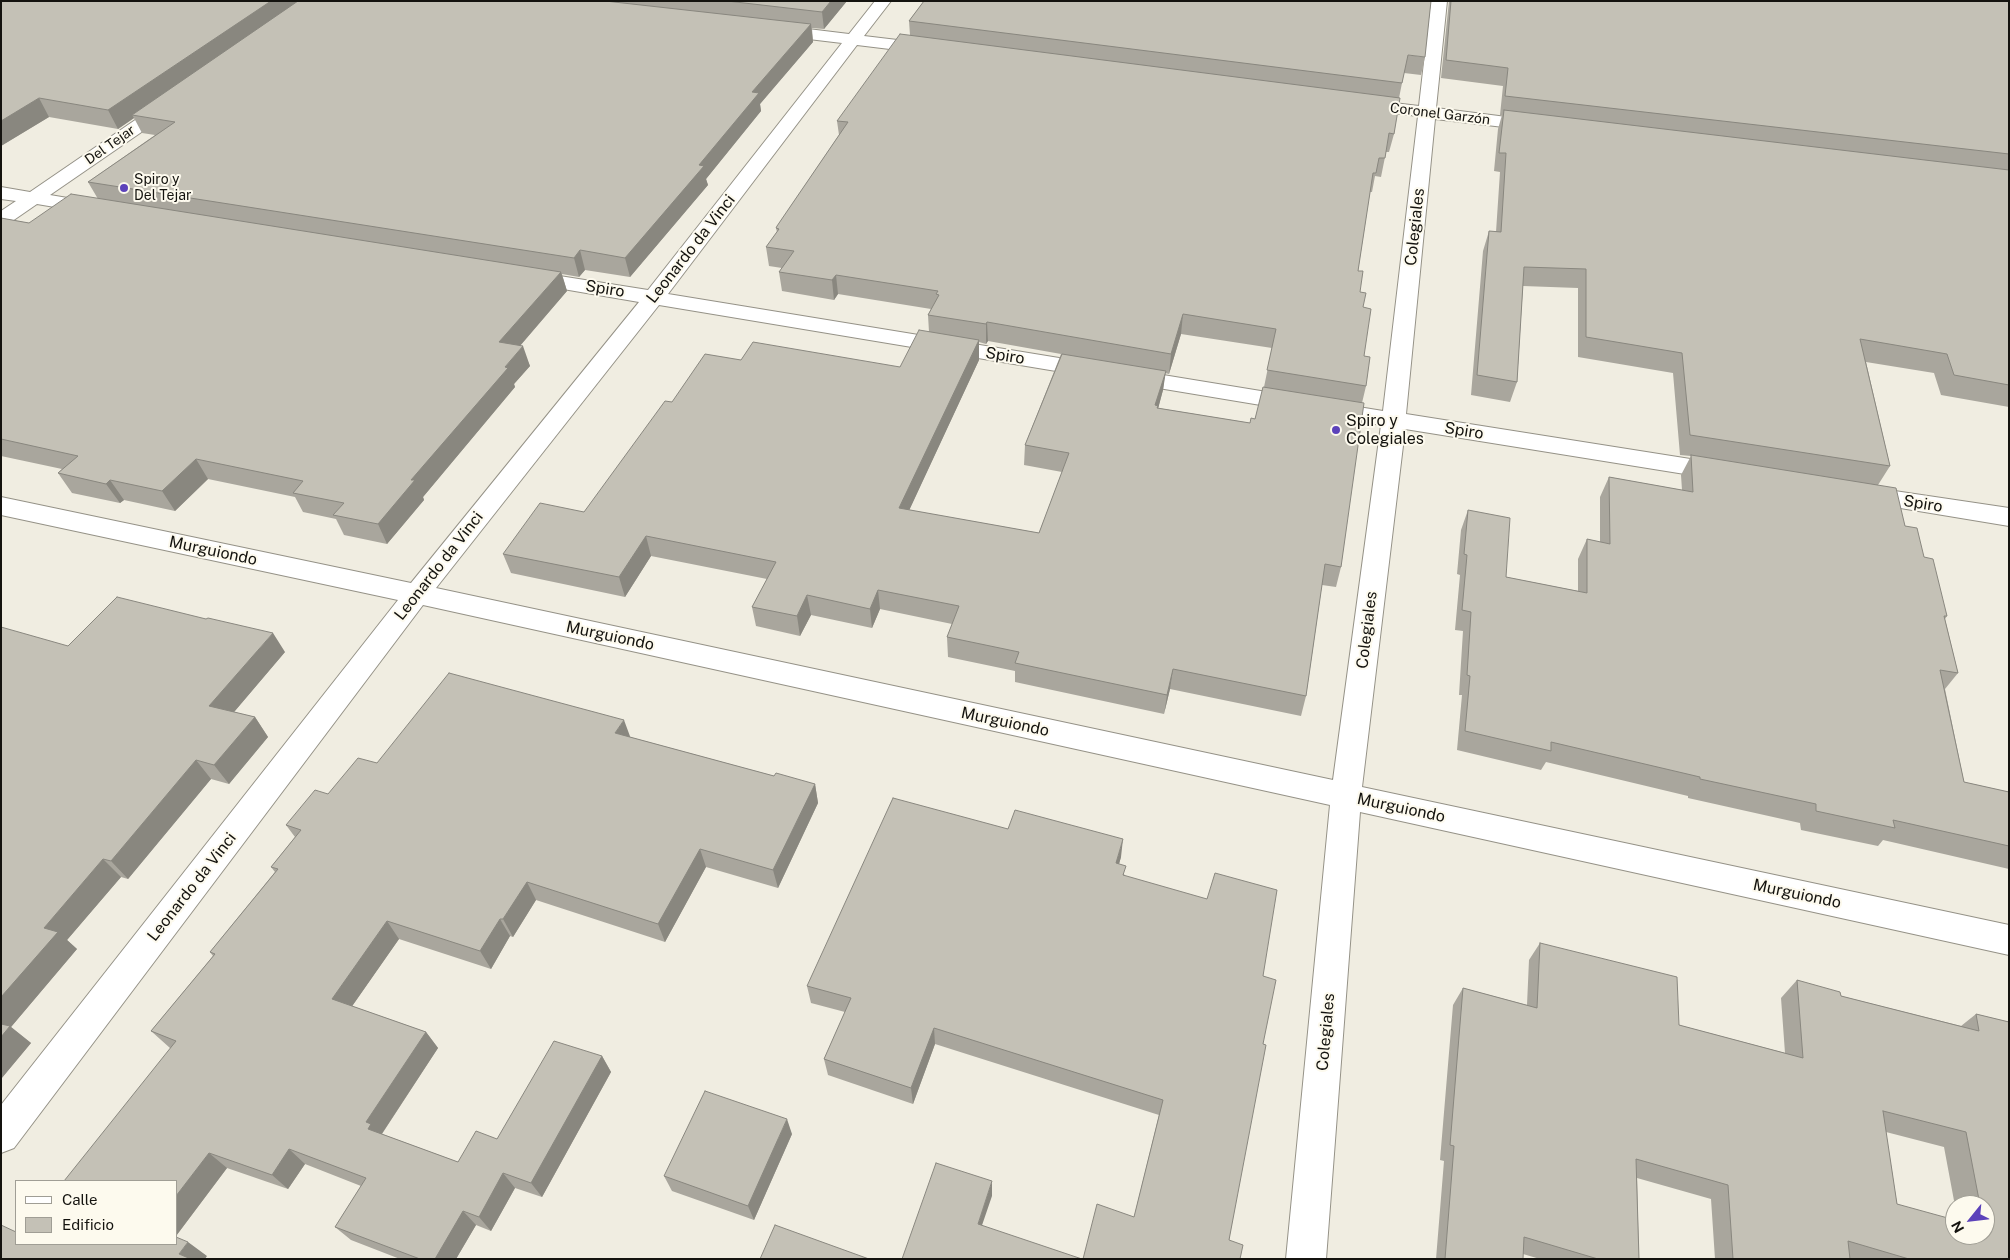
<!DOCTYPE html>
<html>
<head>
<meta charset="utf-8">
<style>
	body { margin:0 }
	#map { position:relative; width:2010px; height:1260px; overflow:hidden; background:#f0ede1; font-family:"Public Sans",sans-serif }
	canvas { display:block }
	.frame { position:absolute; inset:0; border:2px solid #14130f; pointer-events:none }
	.legend { position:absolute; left:15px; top:1180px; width:162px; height:65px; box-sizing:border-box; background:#fdfaee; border:1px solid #a09e95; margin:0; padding:6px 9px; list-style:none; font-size:15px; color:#14130f }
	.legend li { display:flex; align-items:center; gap:10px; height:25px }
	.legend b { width:25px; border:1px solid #a09e95 }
	.north { position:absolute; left:1945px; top:1195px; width:50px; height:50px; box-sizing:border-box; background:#fdfaee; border:1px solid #a09e95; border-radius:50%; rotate:241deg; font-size:14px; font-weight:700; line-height:20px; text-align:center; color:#14130f }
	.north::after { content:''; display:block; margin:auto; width:18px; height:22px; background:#5c42ba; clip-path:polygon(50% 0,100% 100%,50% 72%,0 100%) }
</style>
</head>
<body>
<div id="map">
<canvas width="2010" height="1260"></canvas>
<div class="frame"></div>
<ul class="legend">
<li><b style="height:6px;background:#fff"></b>Calle</li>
<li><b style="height:14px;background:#c4c1b6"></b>Edificio</li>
</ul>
<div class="north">N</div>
</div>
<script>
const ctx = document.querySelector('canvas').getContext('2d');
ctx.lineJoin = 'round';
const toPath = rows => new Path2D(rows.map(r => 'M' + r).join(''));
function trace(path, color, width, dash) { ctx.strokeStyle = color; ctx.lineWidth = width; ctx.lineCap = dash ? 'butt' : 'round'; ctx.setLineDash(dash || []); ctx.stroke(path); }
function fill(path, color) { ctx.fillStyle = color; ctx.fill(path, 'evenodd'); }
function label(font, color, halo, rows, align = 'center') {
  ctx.font = font + ' "Public Sans",sans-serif'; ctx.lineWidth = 4; ctx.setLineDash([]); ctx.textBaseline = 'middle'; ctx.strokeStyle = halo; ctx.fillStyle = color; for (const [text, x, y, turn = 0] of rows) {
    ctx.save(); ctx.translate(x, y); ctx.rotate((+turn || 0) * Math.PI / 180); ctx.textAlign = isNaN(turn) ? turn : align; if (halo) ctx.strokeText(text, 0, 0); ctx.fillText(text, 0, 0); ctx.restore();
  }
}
const minor = toPath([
	[875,1,891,1,864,36,931,44,937,45,939,49,937,53,931,54,857,45,668,294,1383,411,1418,116,1360,109,1354,108,1351,104,1354,100,1360,99,1419,106,1431,1,1447,1,1436,108,1538,121,1544,122,1547,126,1544,130,1538,131,1435,119,1406,414,1722,464,1731,466,1734,472,1731,478,1722,480,1405,429,1362,787,2009,925,2009,955,1360,812,1326,1259,1286,1259,1330,805,423,605,14,1148,1,1153,1,1105,398,600,1,515,1,497,411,583,639,302,528,283,521,281,518,277,521,273,528,271,648,290,842,43,775,35,769,33,767,30,769,27,775,25,849,34,875,1],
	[659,305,1381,425,1333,780,436,588,659,305],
	[169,100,175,101,178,105,175,109,50,195,103,204,106,208,103,212,96,214,37,204,8,224,1,226,1,211,16,201,1,199,1,187,30,192,163,101,169,100],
	[1861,486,2009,508,2009,526,1852,500,1849,494,1852,488,1861,486]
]);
trace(minor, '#959287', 2);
fill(minor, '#fff');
fill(toPath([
	[1,1,847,1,824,29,812,28,813,42,760,104,761,111,706,179,708,185,630,277,585,270,579,277,562,274,567,291,520,346,530,366,514,384,515,387,423,497,424,500,387,544,344,535,336,519,303,512,295,497,208,479,175,511,124,500,120,503,72,493,58,473,62,469,1,456,1,218,29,223,98,199,88,182,155,135,142,133,134,118,118,129,49,117,1,146],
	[924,1,1425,57,1421,75,1404,73,1399,98,1394,134,1389,152,1386,152,1381,177,1375,176,1372,192,1370,192,1358,271,1360,292,1363,307,1364,356,1366,386,1362,403,1341,567,1336,587,1322,585,1306,696,1301,716,1170,689,1164,714,1015,682,1015,671,948,657,947,637,952,624,880,609,872,628,811,615,800,636,756,626,752,607,767,579,651,556,625,597,511,573,503,554,584,512,672,402,741,360,900,367,929,332,928,315,931,309,838,294,834,300,782,291,779,272,782,268,769,266,766,247,777,232,776,228,839,135,837,121,910,35,909,21],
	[1181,334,1272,348,1264,387,1255,419,1250,423,1158,408,1163,390,1165,373,1169,374],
	[988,341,1061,354,1025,445,1024,465,1062,472,1039,533,909,510,979,360,979,342,986,344],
	[1449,1,2009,1,2009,407,1941,395,1934,373,1866,362,1890,466,1878,485,1905,526,1924,557,1947,616,1945,619,1958,673,1945,689,1964,782,2009,792,2009,869,1883,840,1878,846,1801,830,1800,823,1688,798,1688,796,1546,762,1541,770,1457,750,1462,695,1459,695,1463,631,1455,630,1460,575,1457,574,1461,530,1468,510,1506,577,1578,591,1578,559,1587,539,1600,542,1600,497,1609,477,1682,490,1681,475,1691,456,1680,455,1673,373,1578,357,1578,288,1523,286,1517,382,1510,402,1471,395,1483,251,1489,231,1496,232,1500,172,1494,171,1498,129,1502,115,1500,115,1503,86,1441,78],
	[68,646,285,652,234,712,255,717,268,737,229,784,211,779,128,879,121,877,67,940,77,949,11,1027,31,1043,1,1079],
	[630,737,774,776,815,784,818,803,778,888,706,867,665,942,536,900,513,937,510,936,491,969,399,939,352,1006,426,1032,438,1048,382,1134,458,1162,497,1139,602,1056,611,1072,542,1197,515,1188,491,1231,476,1225,456,1259,400,1259,351,1240,335,1227,361,1186,305,1164,288,1189,227,1168,176,1236,170,1048,151,1031,213,956,210,952,275,872,271,867,295,837,286,825,328,794,377,763],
	[1008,829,1121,857,1119,864,1125,876,1263,976,1263,1044,1229,1240,1134,1217,1159,1115,935,1044,913,1104,828,1075,824,1059,845,1012,811,1003,807,986],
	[1540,943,1679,1025,1785,1053,1781,998,1797,980,1841,996,1961,1026,1976,1014,2009,1022,2009,1259,1715,1259,1711,1199,1637,1178,1639,1259,1540,1259,1523,1254,1523,1259,1436,1259,1444,1161,1440,1160,1453,1005,1463,988,1527,1005,1529,960],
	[1886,1132,1944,1147,1955,1206,1955,1205,1985,1205,1985,1235,1897,1204],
	[792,1134,754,1220,672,1191,664,1176]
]), '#a9a69d');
fill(toPath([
	[271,1,303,1,132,115,134,118,118,129,108,110],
	[831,1,847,1,824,29,822,12],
	[811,24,813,42,760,104,761,111,706,179,708,185,630,277,625,258,699,165,752,92],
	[39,98,49,117,1,146,1,121],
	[580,250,585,270,579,277,574,258],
	[561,272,567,291,506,362,499,342],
	[836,275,838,294,834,300,832,280],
	[1183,314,1181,334,1169,374,1171,354],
	[987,322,988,341,986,344,986,324],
	[979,340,979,360,901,528,899,508],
	[523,346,530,366,514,384,515,387,423,497,424,500,387,544,378,524,411,480],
	[1166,371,1163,390,1158,409,1155,405],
	[196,459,208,479,175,511,162,491],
	[110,480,124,500,120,503,106,484],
	[646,536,651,556,625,597,619,577],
	[878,590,880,609,872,628,870,609],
	[807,595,811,615,800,636,797,616],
	[273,633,285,652,223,725,209,706],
	[1173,669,1170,689,1164,714,1167,695],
	[255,717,268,737,229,784,214,765],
	[624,720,631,739,615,733],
	[196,760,211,779,128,879,111,861],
	[815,784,818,803,778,888,773,870],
	[1123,839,1121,857,1114,881,1116,863],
	[700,849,706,867,665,942,658,924],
	[103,859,121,877,67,940,77,949,11,1027,31,1043,1,1079,1,997,44,928],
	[527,882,536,900,513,937,503,919],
	[500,919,510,936,491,969,480,951],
	[387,921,399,939,346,1015,332,999],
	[934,1028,935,1044,913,1104,911,1088],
	[426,1032,438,1048,381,1135,368,1129,366,1122],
	[602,1056,611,1072,542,1197,531,1183],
	[787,1119,792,1134,754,1220,748,1206],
	[289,1149,305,1164,288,1189,272,1175],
	[209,1153,227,1168,176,1236,176,1196],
	[503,1173,515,1188,491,1231,479,1217],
	[992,1181,992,1196,978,1237,978,1224],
	[463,1211,476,1225,456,1259,435,1259],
	[188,1242,207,1256,205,1259,187,1259,179,1254]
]), '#89877f');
const building = toPath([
	[1,1,271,1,108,110,39,98,1,121,1,1],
	[298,1,605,1,811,24,752,92,759,93,699,165,704,166,625,258,580,250,574,258,88,182,175,122,132,115,298,1],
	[727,1,831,1,822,12,727,1],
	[924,1,1431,1,1425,57,1408,55,1402,83,909,21,924,1],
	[1451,1,2009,1,2009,154,1505,96,1508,68,1446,60,1451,1],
	[900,34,1400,98,1394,134,1389,133,1385,158,1379,158,1376,173,1373,173,1358,271,1363,271,1360,292,1366,293,1363,307,1371,309,1364,356,1370,357,1366,386,1267,370,1276,329,1183,314,1171,354,987,322,986,324,928,315,939,295,936,294,938,291,836,275,832,280,779,272,794,251,766,247,779,229,776,228,777,226,848,122,837,121,900,34],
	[1504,110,2009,170,2009,385,1954,375,1947,354,1860,339,1890,466,1690,435,1682,353,1586,337,1586,269,1524,267,1517,382,1477,375,1489,231,1501,232,1506,153,1499,153,1504,110],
	[71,194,561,272,499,342,523,346,505,367,508,368,411,480,415,480,378,524,333,515,344,503,293,493,303,481,196,459,162,491,110,480,106,484,58,473,78,456,1,439,1,218,29,223,71,194],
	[919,330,979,340,899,508,1039,533,1069,453,1025,445,1062,354,1166,371,1155,405,1158,406,1157,408,1250,423,1251,418,1255,419,1263,387,1364,403,1341,567,1325,564,1306,696,1173,669,1167,695,1015,663,1019,652,947,637,959,606,878,590,870,609,807,595,797,616,752,607,776,562,646,536,619,577,503,554,540,503,584,512,665,401,672,402,705,354,741,360,753,342,900,367,919,330],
	[1691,455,1896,488,1905,526,1917,528,1924,557,1933,559,1947,616,1944,616,1958,673,1940,670,1964,782,2009,792,2009,846,1893,820,1895,828,1816,811,1816,804,1700,779,1700,777,1551,742,1551,751,1465,731,1470,676,1467,675,1471,612,1462,610,1467,555,1464,554,1468,510,1510,518,1506,577,1587,593,1587,539,1610,544,1609,477,1693,492,1691,455],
	[117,597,206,619,208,618,273,633,209,706,255,717,214,765,196,760,111,861,103,859,44,928,58,932,1,997,1,627,68,646,117,597],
	[449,673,624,720,615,733,774,776,776,773,815,784,773,870,700,849,658,924,527,882,503,919,500,919,480,951,387,921,332,999,426,1032,366,1122,371,1124,368,1129,458,1162,476,1131,497,1139,554,1041,602,1056,531,1183,503,1173,479,1217,463,1211,435,1259,420,1259,335,1227,366,1178,289,1149,272,1175,209,1153,176,1196,176,1181,64,1181,176,1041,151,1031,215,954,210,952,278,869,271,867,301,830,286,825,315,790,328,794,358,758,377,763,449,673],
	[893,798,1008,829,1015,810,1123,839,1116,863,1126,866,1123,875,1207,899,1215,873,1277,890,1263,976,1276,980,1263,1044,1266,1045,1229,1240,1243,1245,1240,1259,1083,1259,1097,1204,1134,1217,1163,1100,934,1028,911,1088,824,1059,851,998,807,986,893,798],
	[1540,943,1677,977,1679,1025,1803,1058,1797,980,1840,992,1841,996,1979,1031,1976,1014,2009,1022,2009,1259,1909,1259,1848,1241,1850,1259,1733,1259,1728,1185,1636,1159,1639,1259,1598,1259,1524,1237,1523,1259,1445,1259,1454,1146,1450,1145,1463,988,1537,1008,1540,943],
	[1883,1111,1966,1132,1980,1205,1985,1205,1985,1235,1955,1235,1955,1220,1897,1204,1883,1111],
	[1,1024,10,1026,1,1037,1,1024],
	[705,1091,787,1119,748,1206,664,1176,705,1091],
	[936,1163,992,1181,978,1224,1082,1259,902,1259,936,1163],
	[1,1225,16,1232,16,1244,176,1244,176,1237,188,1242,179,1254,191,1259,1,1259,1,1225],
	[775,1225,869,1259,760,1259,775,1225]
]);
fill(building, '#c4c1b6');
trace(building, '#89877f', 1);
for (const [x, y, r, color] of [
	[124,188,5,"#5c42ba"],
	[1336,430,5,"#5c42ba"]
]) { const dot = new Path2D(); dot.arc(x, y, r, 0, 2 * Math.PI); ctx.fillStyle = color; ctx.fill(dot); trace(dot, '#fdfaee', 2); }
label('14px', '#14130f', '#fdfaee', [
	["Coronel Garzón",1440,114,7],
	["Del Tejar",110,145,-35]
]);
label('14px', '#14130f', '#fdfaee', [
	["Spiro y",134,180],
	["Del Tejar",134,196]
], 'left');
label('16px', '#14130f', '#fdfaee', [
	["Colegiales",1415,227,-84],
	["Leonardo da Vinci",691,249,-52],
	["Spiro",605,289,9],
	["Spiro",1005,356,9],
	["Spiro",1464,431,9],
	["Spiro",1923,504,9],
	["Murguiondo",213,551,12],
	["Leonardo da Vinci",439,566,-52],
	["Colegiales",1367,630,-83],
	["Murguiondo",610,636,12],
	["Murguiondo",1005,722,12],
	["Murguiondo",1401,808,12],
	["Leonardo da Vinci",192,887,-52],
	["Murguiondo",1797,894,12],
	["Colegiales",1326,1032,-85]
]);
label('16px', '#14130f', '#fdfaee', [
	["Spiro y",1346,421],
	["Colegiales",1346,439]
], 'left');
</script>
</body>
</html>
